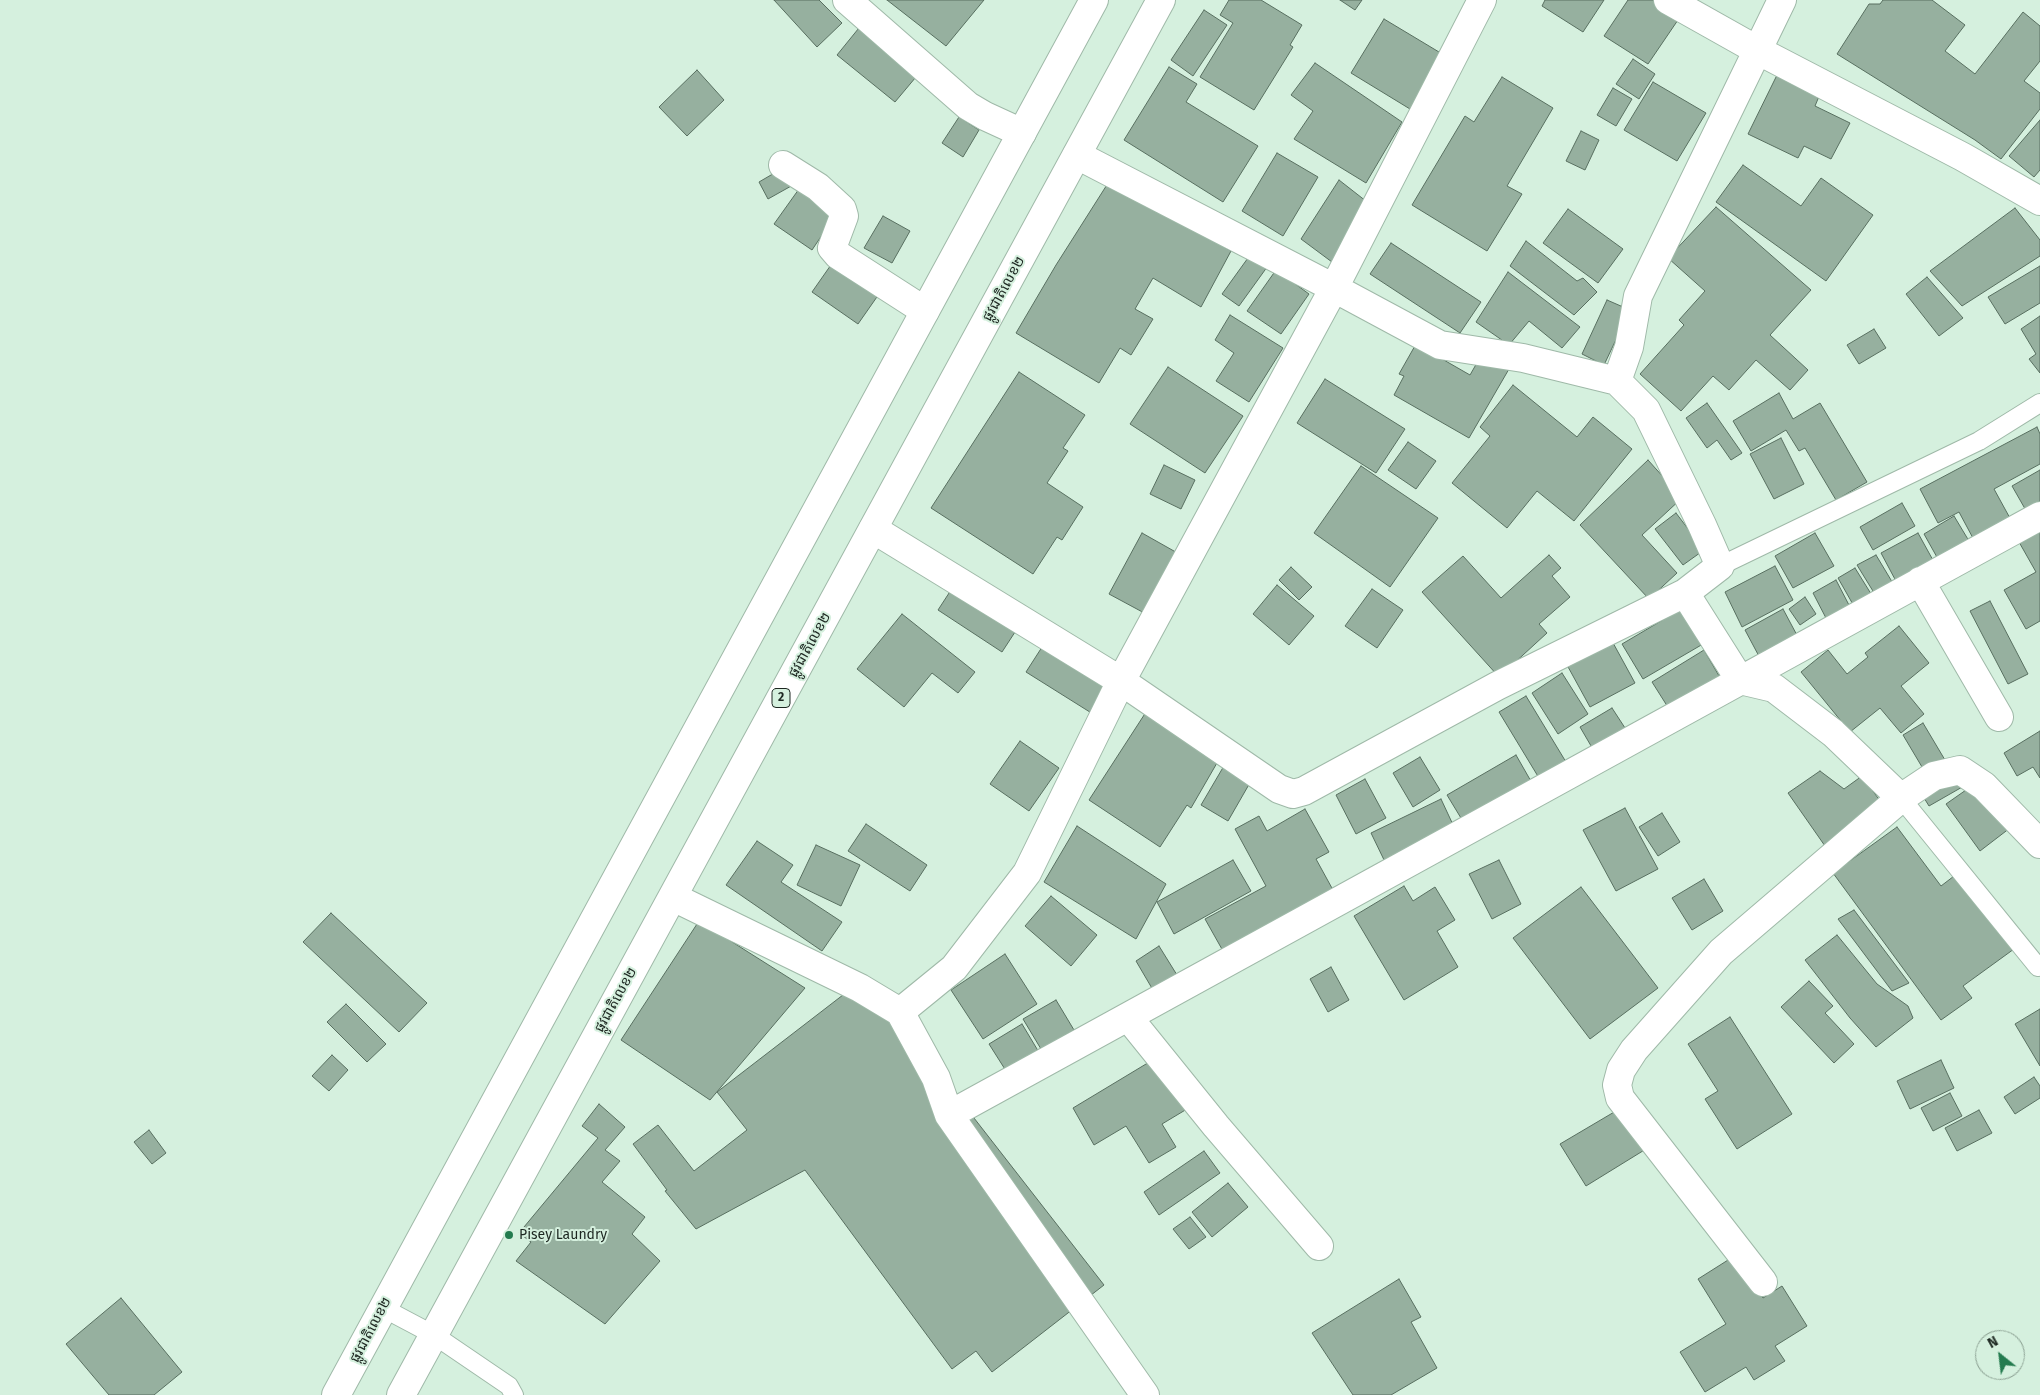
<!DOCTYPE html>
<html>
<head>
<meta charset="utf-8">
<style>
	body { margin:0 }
	#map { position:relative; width:2040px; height:1395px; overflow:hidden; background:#d5f0de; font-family:"Fira Sans",sans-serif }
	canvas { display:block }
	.north { position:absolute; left:1975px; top:1330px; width:50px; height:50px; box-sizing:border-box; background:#d5f0de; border:1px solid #8ba092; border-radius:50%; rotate:331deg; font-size:14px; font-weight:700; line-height:20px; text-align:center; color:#1d2721 }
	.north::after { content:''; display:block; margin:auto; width:18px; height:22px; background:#247b4f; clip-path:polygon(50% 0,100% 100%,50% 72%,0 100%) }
</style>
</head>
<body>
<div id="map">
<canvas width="2040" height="1395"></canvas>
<div class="north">N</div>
</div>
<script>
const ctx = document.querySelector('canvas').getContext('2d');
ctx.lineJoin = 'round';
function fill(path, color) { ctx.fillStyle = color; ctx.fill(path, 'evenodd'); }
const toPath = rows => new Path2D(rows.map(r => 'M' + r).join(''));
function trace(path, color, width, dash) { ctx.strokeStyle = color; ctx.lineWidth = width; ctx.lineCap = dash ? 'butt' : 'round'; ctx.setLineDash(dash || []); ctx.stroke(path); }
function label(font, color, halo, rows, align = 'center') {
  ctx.font = font + ' "Fira Sans","Noto Sans Khmer",sans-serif'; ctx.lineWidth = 4; ctx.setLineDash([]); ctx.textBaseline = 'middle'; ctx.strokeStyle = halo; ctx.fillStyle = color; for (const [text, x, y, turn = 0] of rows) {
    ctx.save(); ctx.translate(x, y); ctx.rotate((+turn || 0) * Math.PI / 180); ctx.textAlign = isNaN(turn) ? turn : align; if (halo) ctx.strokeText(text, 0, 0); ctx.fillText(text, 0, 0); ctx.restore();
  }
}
const building = toPath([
	[774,0,819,0,842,23,817,47,774,0],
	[887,0,984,0,946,46,887,0],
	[1229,0,1261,0,1302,25,1290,45,1293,47,1254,110,1200,77,1233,23,1220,15,1229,0],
	[1340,0,1362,0,1355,10,1340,0],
	[1545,0,1604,0,1583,32,1542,6,1545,0],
	[1628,0,1654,0,1680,17,1648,64,1604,36,1628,0],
	[1883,0,1932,0,1965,25,1945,51,1975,74,2023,12,2040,26,2040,61,2024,81,2040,93,2040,109,2001,159,1975,140,1837,54,1869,4,1880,4,1883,0],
	[1204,10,1227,25,1193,76,1171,60,1204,10],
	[1384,19,1444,55,1410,109,1351,73,1384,19],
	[863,23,921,71,895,102,837,55,863,23],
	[1633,59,1655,74,1639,99,1616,84,1633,59],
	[1315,63,1402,122,1366,183,1294,139,1313,111,1291,95,1315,63],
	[1169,67,1197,84,1186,102,1258,146,1223,202,1124,140,1169,67],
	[697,70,724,100,687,136,659,107,697,70],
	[1778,73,1820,94,1815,106,1850,123,1831,159,1804,146,1798,158,1748,134,1778,73],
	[1502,77,1553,108,1507,186,1522,194,1487,251,1412,205,1465,116,1474,122,1502,77],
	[1653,82,1706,113,1677,161,1624,130,1653,82],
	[1613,88,1632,99,1616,126,1597,115,1613,88],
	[959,117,979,130,963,157,942,143,959,117],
	[2040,120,2040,170,2034,177,2009,156,2040,120],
	[1581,131,1599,140,1585,170,1566,161,1581,131],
	[1277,153,1318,177,1283,236,1242,211,1277,153],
	[1743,165,1801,206,1821,178,1873,215,1826,281,1716,202,1743,165],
	[783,168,793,185,768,199,759,182,783,168],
	[1110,180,1231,251,1201,307,1153,278,1135,309,1153,319,1131,355,1120,348,1099,383,1016,333,1056,265,1110,180],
	[1339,180,1371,205,1336,265,1301,239,1339,180],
	[799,189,836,214,812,250,774,224,799,189],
	[1716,207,1811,290,1770,335,1808,370,1790,390,1756,360,1729,390,1713,376,1681,411,1640,374,1684,325,1679,320,1705,291,1668,258,1716,207],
	[2015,208,2040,240,2040,256,1962,306,1930,271,2015,208],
	[1568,209,1623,249,1598,283,1543,243,1568,209],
	[883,216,910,231,892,263,864,248,883,216],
	[1526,241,1577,281,1583,278,1597,292,1574,315,1510,266,1526,241],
	[1391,243,1481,302,1460,333,1370,274,1391,243],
	[1253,251,1270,263,1239,306,1222,294,1253,251],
	[833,262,879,294,858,324,812,292,833,262],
	[2040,266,2040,303,2005,324,1988,297,2040,266],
	[1276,270,1309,294,1281,334,1247,311,1276,270],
	[1508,272,1580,327,1562,348,1529,321,1509,345,1476,322,1508,272],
	[1927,277,1963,318,1939,336,1906,294,1927,277],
	[1607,300,1630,310,1604,365,1582,354,1607,300],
	[1230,315,1283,348,1249,402,1216,381,1234,353,1215,340,1230,315],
	[2040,316,2040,373,2029,359,2036,354,2021,329,2040,316],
	[1874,329,1886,348,1859,364,1847,345,1874,329],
	[1416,344,1470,375,1482,354,1509,369,1469,438,1394,395,1404,376,1399,374,1416,344],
	[1168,367,1243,416,1205,473,1130,424,1168,367],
	[1019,372,1085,415,1063,448,1068,451,1047,483,1083,507,1062,540,1057,537,1033,574,931,508,1019,372],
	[1325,379,1405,429,1376,473,1297,423,1325,379],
	[1513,385,1577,437,1593,417,1632,449,1574,521,1537,491,1507,528,1452,483,1490,436,1480,427,1513,385],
	[1779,393,1793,419,1820,403,1867,482,1836,500,1805,448,1799,451,1786,430,1751,451,1733,421,1779,393],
	[1707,403,1742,453,1731,460,1717,440,1707,448,1686,418,1707,403],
	[2037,427,2040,434,2040,464,1994,489,2011,520,1974,540,1959,512,1938,523,1920,489,2037,427],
	[1781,438,1804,484,1774,499,1750,454,1781,438],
	[1408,442,1436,461,1416,489,1388,470,1408,442],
	[1648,460,1682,498,1642,535,1677,573,1649,599,1580,525,1648,460],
	[1164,465,1195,480,1181,509,1150,494,1164,465],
	[1361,466,1438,518,1390,587,1314,533,1361,466],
	[2040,470,2040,507,2028,514,2012,486,2040,470],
	[1902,503,1915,526,1873,550,1860,527,1902,503],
	[1676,513,1704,550,1683,565,1655,529,1676,513],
	[1954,516,1969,541,1938,559,1924,534,1954,516],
	[2040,530,2040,621,2026,629,2004,590,2036,572,2019,542,2040,530],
	[1142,533,1181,555,1148,615,1109,594,1142,533],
	[1815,533,1834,566,1793,588,1775,556,1815,533],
	[1918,533,1934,562,1897,583,1881,553,1918,533],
	[1549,555,1561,568,1552,576,1570,597,1539,624,1547,633,1499,677,1422,592,1463,556,1501,598,1549,555],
	[1876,555,1894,585,1876,596,1857,565,1876,555],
	[1775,566,1793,600,1742,627,1725,592,1775,566],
	[1291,567,1312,587,1299,600,1279,580,1291,567],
	[1855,568,1873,597,1855,608,1838,578,1855,568],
	[1836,580,1850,607,1827,620,1813,593,1836,580],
	[1277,585,1314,616,1289,645,1253,614,1277,585],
	[953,587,1017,629,1002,652,938,610,953,587],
	[1372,589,1403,610,1377,648,1345,626,1372,589],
	[1805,597,1816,614,1800,625,1789,609,1805,597],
	[1990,601,2028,674,2008,684,1970,611,1990,601],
	[1683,608,1703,644,1643,679,1622,644,1683,608],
	[1783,609,1799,639,1761,660,1745,630,1783,609],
	[902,614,975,672,958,693,932,673,904,707,857,669,902,614],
	[1899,626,1929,663,1901,686,1924,714,1901,733,1880,708,1850,732,1801,672,1828,650,1847,674,1868,657,1865,653,1899,626],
	[1612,641,1635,683,1590,707,1567,665,1612,641],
	[1044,644,1111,685,1093,714,1026,672,1044,644],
	[1704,650,1722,681,1671,712,1652,682,1704,650],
	[1562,673,1588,714,1558,734,1532,693,1562,673],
	[1526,696,1566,762,1539,778,1499,712,1526,696],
	[1612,708,1627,731,1594,751,1580,727,1612,708],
	[1148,709,1221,756,1191,808,1187,805,1160,847,1089,800,1148,709],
	[1923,723,1945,760,1925,772,1903,735,1923,723],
	[2040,731,2040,778,2033,767,2017,776,2004,753,2040,731],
	[1020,741,1059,768,1029,811,990,784,1020,741],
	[1516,755,1532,783,1464,823,1447,795,1516,755],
	[1420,757,1440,790,1413,807,1393,773,1420,757],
	[1228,759,1255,774,1228,821,1201,805,1228,759],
	[1820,771,1844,789,1862,776,1883,805,1825,846,1788,793,1820,771],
	[1956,772,1964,786,1929,806,1921,793,1956,772],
	[1365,779,1386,818,1356,834,1336,795,1365,779],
	[1976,783,2010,828,1980,851,1946,804,1976,783],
	[1441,799,1455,829,1386,864,1371,833,1441,799],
	[1625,808,1658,869,1616,891,1583,830,1625,808],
	[1305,809,1329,852,1316,859,1333,890,1223,951,1205,919,1266,886,1235,829,1259,816,1267,831,1305,809],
	[1662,813,1680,842,1658,856,1639,827,1662,813],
	[866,824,927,865,910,891,848,851,866,824],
	[1077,826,1166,884,1136,939,1044,882,1077,826],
	[1897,827,1941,886,1958,873,2014,949,1963,986,1972,998,1941,1020,1833,873,1897,827],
	[757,841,793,865,781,882,842,922,822,951,726,885,757,841],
	[816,845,860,865,841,906,797,885,816,845],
	[1233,860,1251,891,1174,934,1157,902,1233,860],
	[1499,860,1521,904,1492,919,1469,874,1499,860],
	[1704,879,1723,911,1692,930,1672,898,1704,879],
	[1404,886,1413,901,1435,887,1455,920,1437,931,1458,967,1404,1000,1354,916,1404,886],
	[1581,887,1658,988,1590,1039,1513,938,1581,887],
	[1051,896,1097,935,1071,966,1025,926,1051,896],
	[1854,910,1909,983,1892,991,1838,919,1854,910],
	[331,913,427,1003,399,1032,303,942,331,913],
	[699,921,805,988,710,1100,621,1040,699,921],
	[1837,935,1877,984,1908,1006,1913,1018,1876,1047,1850,1018,1805,960,1837,935],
	[1159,946,1177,975,1153,990,1136,961,1159,946],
	[1005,954,1037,1004,983,1039,951,990,1005,954],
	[1331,967,1349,1000,1328,1012,1310,979,1331,967],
	[865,978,1104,1285,992,1372,976,1351,952,1369,805,1170,696,1229,665,1191,667,1190,633,1144,658,1125,694,1171,747,1130,717,1092,865,978],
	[1809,981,1833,1006,1825,1013,1854,1044,1834,1063,1781,1007,1809,981],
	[1056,1000,1074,1030,1041,1049,1023,1019,1056,1000],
	[346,1004,386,1044,367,1062,327,1022,346,1004],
	[2040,1009,2040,1066,2015,1024,2040,1009],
	[1730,1017,1792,1114,1737,1149,1705,1099,1718,1091,1688,1044,1730,1017],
	[1022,1024,1040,1054,1008,1074,989,1044,1022,1024],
	[332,1055,348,1070,329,1091,312,1076,332,1055],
	[1156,1058,1187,1109,1162,1124,1176,1147,1149,1163,1126,1126,1094,1145,1073,1108,1156,1058],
	[1941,1060,1954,1088,1910,1109,1897,1081,1941,1060],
	[2034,1077,2040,1086,2040,1098,2015,1114,2004,1097,2034,1077],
	[1950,1093,1962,1116,1933,1131,1921,1108,1950,1093],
	[599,1104,625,1127,605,1150,620,1161,602,1182,645,1217,632,1234,660,1261,605,1324,516,1261,531,1242,519,1233,598,1138,582,1126,599,1104],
	[1621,1108,1646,1149,1586,1186,1560,1144,1621,1108],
	[1979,1110,1992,1133,1957,1151,1945,1128,1979,1110],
	[149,1130,166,1153,152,1164,134,1142,149,1130],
	[1204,1151,1220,1173,1159,1215,1144,1192,1204,1151],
	[1228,1183,1248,1207,1212,1237,1192,1212,1228,1183],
	[1190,1217,1206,1237,1189,1249,1173,1229,1190,1217],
	[1736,1255,1763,1298,1782,1286,1807,1326,1775,1346,1785,1361,1754,1380,1746,1367,1705,1392,1680,1352,1726,1324,1698,1279,1736,1255],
	[1399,1279,1421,1317,1411,1322,1437,1368,1391,1395,1353,1395,1312,1333,1399,1279],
	[121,1298,182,1372,154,1395,109,1395,66,1344,121,1298]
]);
fill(building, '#96b09f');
trace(building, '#586f60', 1);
const service = toPath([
	[1720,566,1979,441,2040,403],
	[1901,798,2038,967],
	[383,1308,434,1335,509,1386,514,1395]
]);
const minor = toPath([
	[847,0,968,106,985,116,1022,133],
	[1668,0,1757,50,1963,157,2040,201],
	[783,165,818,187,842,209,844,216,832,248,838,255,925,311],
	[1617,381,1629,347,1638,296,1782,0],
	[873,529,1121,681,1279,789,1293,794,1304,791,1497,686,1685,593,1720,566,1702,525,1646,410,1617,381,1523,358,1440,345,1334,288,1077,155],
	[1920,581,1999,717],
	[1685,593,1740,680,1774,688,1833,733,1901,798],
	[673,897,860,988,900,1012,936,1078,949,1115,1145,1395],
	[900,1012,954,968,1027,873,1121,681,1334,288,1482,0],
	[1128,1017,1216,1126,1319,1246],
	[949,1115,2040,516],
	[1763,1282,1620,1098,1617,1085,1621,1070,1634,1050,1721,952,1901,798,1934,776,1960,770,1984,786,2040,844]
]);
const trunk = toPath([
	[336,1395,1094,0],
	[401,1395,1161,0]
]);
trace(service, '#9fb9a8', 20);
trace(minor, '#9fb9a8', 30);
trace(trunk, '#9fb9a8', 30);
trace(service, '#fff', 18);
trace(minor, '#fff', 28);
trace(trunk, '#fff', 28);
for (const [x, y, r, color] of [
	[509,1235,5,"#247b4f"]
]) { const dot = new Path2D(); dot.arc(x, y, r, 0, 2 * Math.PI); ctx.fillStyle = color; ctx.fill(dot); trace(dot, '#d5f0de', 2); }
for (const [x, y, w] of [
	[781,698,18]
]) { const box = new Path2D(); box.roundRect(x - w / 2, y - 9.5, w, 19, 4); ctx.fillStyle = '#d5f0de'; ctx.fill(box); trace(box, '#1d2721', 1); }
label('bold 12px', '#1d2721', null, [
	["2",781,698]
]);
label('14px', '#1d2721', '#d5f0de', [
	["ផ្លូវជាតិលេខ២",1004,289,-61],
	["ផ្លូវជាតិលេខ២",810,645,-61],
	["ផ្លូវជាតិលេខ២",616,1000,-61],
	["ផ្លូវជាតិលេខ២",371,1330,-62]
]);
label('14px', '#1d2721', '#d5f0de', [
	["Pisey Laundry",519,1235]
], 'left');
</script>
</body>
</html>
